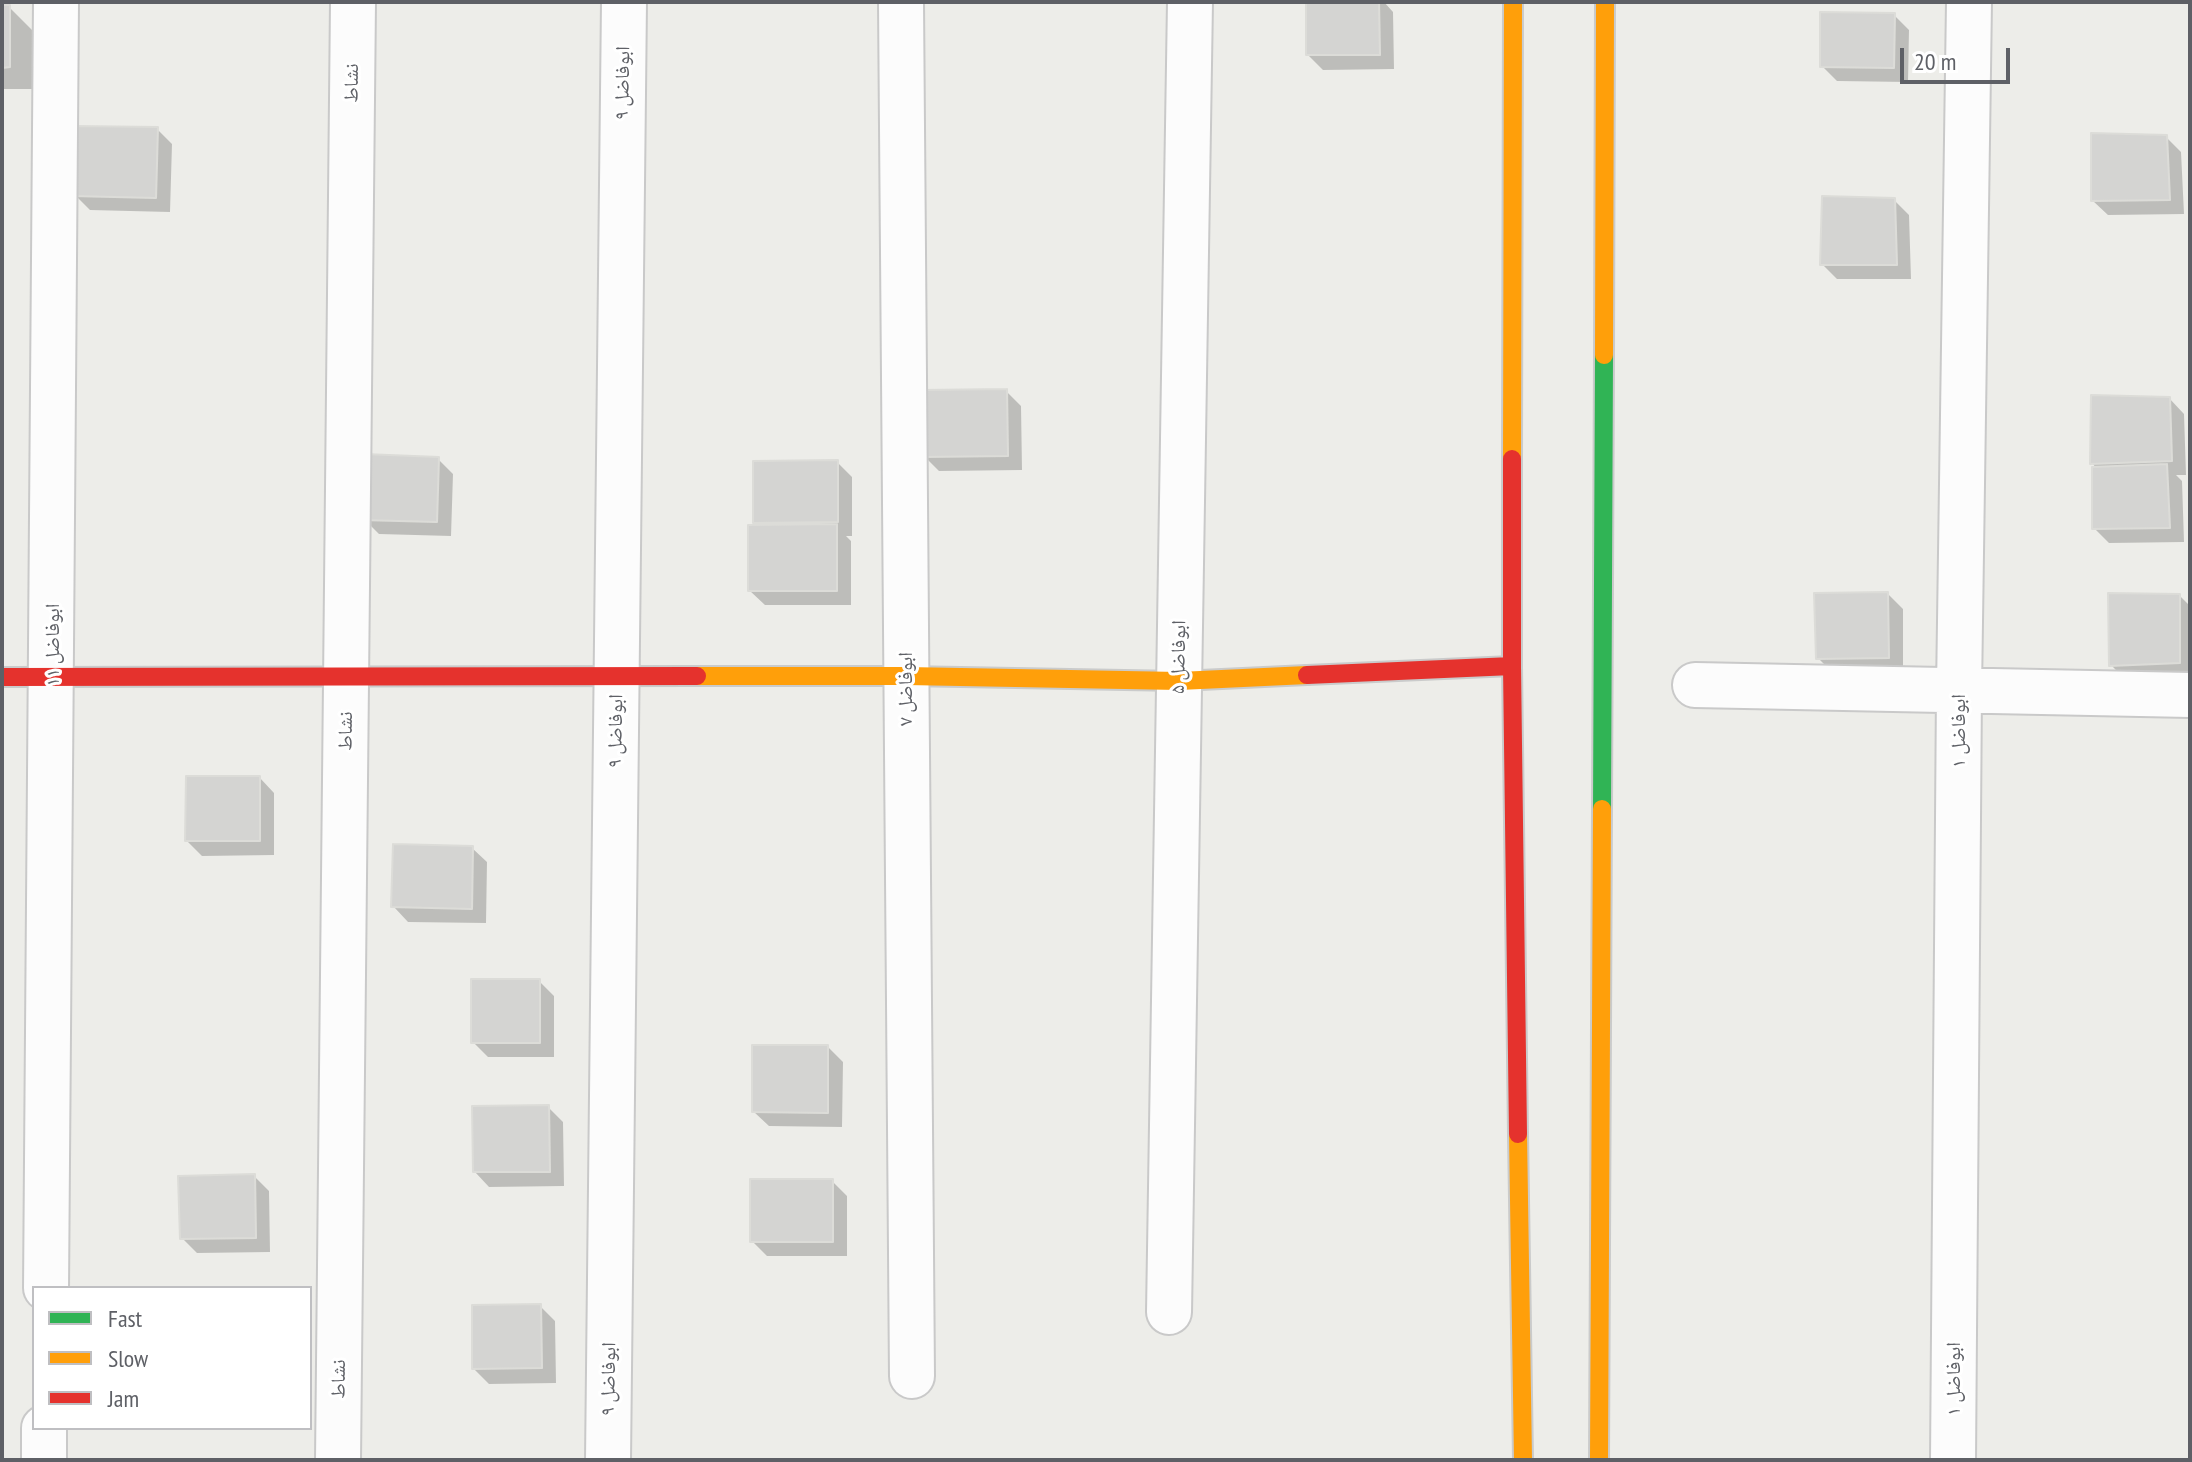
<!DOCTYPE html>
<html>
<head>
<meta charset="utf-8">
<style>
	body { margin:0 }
	#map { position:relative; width:2192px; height:1462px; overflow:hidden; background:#edede9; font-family:"PT Sans Narrow",sans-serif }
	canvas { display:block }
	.frame { position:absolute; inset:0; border:4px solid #5e6066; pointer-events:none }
	.legend { position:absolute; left:32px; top:1286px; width:280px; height:144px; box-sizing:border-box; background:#fff; border:2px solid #bfbfc2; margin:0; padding:10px 14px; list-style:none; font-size:24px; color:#5e6066 }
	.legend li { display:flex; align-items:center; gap:16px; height:40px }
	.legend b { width:40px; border:2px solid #bfbfc2 }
	.scale { position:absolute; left:1900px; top:48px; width:110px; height:36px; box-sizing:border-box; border:4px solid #5e6066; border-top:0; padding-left:10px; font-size:24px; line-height:28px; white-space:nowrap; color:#5e6066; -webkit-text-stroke:6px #fff; paint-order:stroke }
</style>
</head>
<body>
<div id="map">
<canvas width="2192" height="1462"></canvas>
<div class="frame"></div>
<ul class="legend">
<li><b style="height:10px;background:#30b455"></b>Fast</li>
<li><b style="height:10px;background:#ff9f0a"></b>Slow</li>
<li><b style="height:10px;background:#e5322d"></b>Jam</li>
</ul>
<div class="scale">20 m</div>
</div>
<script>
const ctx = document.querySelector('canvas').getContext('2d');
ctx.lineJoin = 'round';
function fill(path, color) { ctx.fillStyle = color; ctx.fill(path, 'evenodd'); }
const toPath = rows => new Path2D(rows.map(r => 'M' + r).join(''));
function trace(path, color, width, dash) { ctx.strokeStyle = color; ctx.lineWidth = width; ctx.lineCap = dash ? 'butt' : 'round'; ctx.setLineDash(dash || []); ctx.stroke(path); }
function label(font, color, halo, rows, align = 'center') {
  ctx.font = font + ' "PT Sans Narrow","Noto Naskh Arabic",sans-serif'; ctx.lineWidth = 6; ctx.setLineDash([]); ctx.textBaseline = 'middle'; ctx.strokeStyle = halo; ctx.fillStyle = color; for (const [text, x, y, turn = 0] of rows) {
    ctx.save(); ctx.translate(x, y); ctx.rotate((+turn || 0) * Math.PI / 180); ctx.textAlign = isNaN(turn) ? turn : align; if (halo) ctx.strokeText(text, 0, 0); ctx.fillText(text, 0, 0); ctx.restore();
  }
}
fill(toPath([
	[1308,2,1384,2,1393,12,1394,69,1323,70,1308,55],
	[2,7,9,7,32,30,32,89,2,89],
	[1894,15,1909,30,1908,82,1837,81,1822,66],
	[157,129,172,144,170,212,90,210,75,195],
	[2166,137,2181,152,2184,214,2108,215,2093,201],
	[1894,200,1909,215,1911,279,1837,279,1822,264],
	[1006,391,1021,406,1022,470,939,471,924,456],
	[2169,398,2184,414,2186,475,2176,475,2182,481,2184,542,2109,543,2094,528,2097,469,2092,463],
	[438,459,453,474,451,536,379,534,364,519],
	[837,462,852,477,852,536,846,536,851,541,851,605,765,605,750,591,760,527,755,522],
	[1888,594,1903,609,1903,672,1833,673,1818,658],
	[2180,596,2190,606,2190,677,2126,680,2111,665],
	[260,778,274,793,274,855,202,856,187,841],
	[472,848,487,862,486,923,408,922,394,907],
	[539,981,554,996,554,1057,488,1057,473,1042],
	[828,1047,843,1062,842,1127,769,1126,754,1112],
	[548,1107,563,1122,564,1186,489,1187,475,1172],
	[254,1176,269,1191,270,1252,197,1253,182,1238],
	[832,1181,847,1196,847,1256,767,1256,752,1241],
	[540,1306,555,1321,556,1383,489,1384,474,1369]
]), '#0003');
const building = toPath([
	[1306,2,1379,2,1380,55,1306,55,1306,2],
	[2,5,10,5,10,67,2,68,2,5],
	[1820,12,1895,13,1894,68,1820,67,1820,12],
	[74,126,158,127,156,198,73,196,74,126],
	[2091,133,2167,135,2170,200,2091,201,2091,133],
	[1822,196,1895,198,1897,265,1820,265,1822,196],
	[1007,389,1008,456,922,457,921,390,1007,389],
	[2091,395,2170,397,2172,461,2090,464,2091,395],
	[364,454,439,457,437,522,362,520,364,454],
	[838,460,838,522,753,523,753,461,838,460],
	[2167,464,2170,528,2092,529,2092,467,2167,464],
	[837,524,837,591,748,591,748,525,837,524],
	[1888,592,1889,658,1816,659,1814,593,1888,592],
	[2108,593,2180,594,2180,663,2109,666,2108,593],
	[186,776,260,776,260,841,185,841,186,776],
	[393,844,473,846,472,909,391,907,393,844],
	[471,979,540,979,540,1043,471,1043,471,979],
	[752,1045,828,1045,828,1113,752,1112,752,1045],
	[549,1105,550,1172,473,1172,472,1106,549,1105],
	[255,1174,256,1238,180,1239,178,1176,255,1174],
	[750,1179,833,1179,833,1242,750,1242,750,1179],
	[541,1304,542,1368,472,1369,472,1305,541,1304]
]);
fill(building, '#d4d4d2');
trace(building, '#dcdcd8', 2);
const street = toPath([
	[901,2,912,1376],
	[1695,685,2190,695],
	[46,1288,56,2],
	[1169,1312,1190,2],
	[44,1460,44,1428],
	[338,1460,353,2],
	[608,1460,624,2],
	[1953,1460,1959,690,1969,2]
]);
const fast = toPath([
	[1602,809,1604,355]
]);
const slow = toPath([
	[1604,355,1605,2],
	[1512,459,1513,2],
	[697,676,906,676,1179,681,1307,675],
	[1518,1134,1523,1460],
	[1599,1460,1602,809]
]);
const jam = toPath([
	[1512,459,1512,666,1518,1134],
	[1307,675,1512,666],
	[2,677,697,676]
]);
trace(street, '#c9c9c9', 48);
trace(fast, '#cacbcb', 22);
trace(slow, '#cacbcb', 22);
trace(jam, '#cacbcb', 22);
trace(street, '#fcfcfc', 44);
trace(fast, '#30b455', 18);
trace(slow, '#ff9f0a', 18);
trace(jam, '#e5322d', 18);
label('20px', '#5e6066', '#fff', [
	["نشاط",352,83,-89],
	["ابوفاضل ۹",623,83,-89],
	["ابوفاضل ۱۱",53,645,-90],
	["ابوفاضل ۵",1179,657,-89],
	["ابوفاضل ۷",906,689,-90],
	["نشاط",346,731,-89],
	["ابوفاضل ۹",616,731,-89],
	["ابوفاضل ۱",1959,731,-90],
	["نشاط",339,1379,-89],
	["ابوفاضل ۹",609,1379,-89],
	["ابوفاضل ۱",1954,1379,-90]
]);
</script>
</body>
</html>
